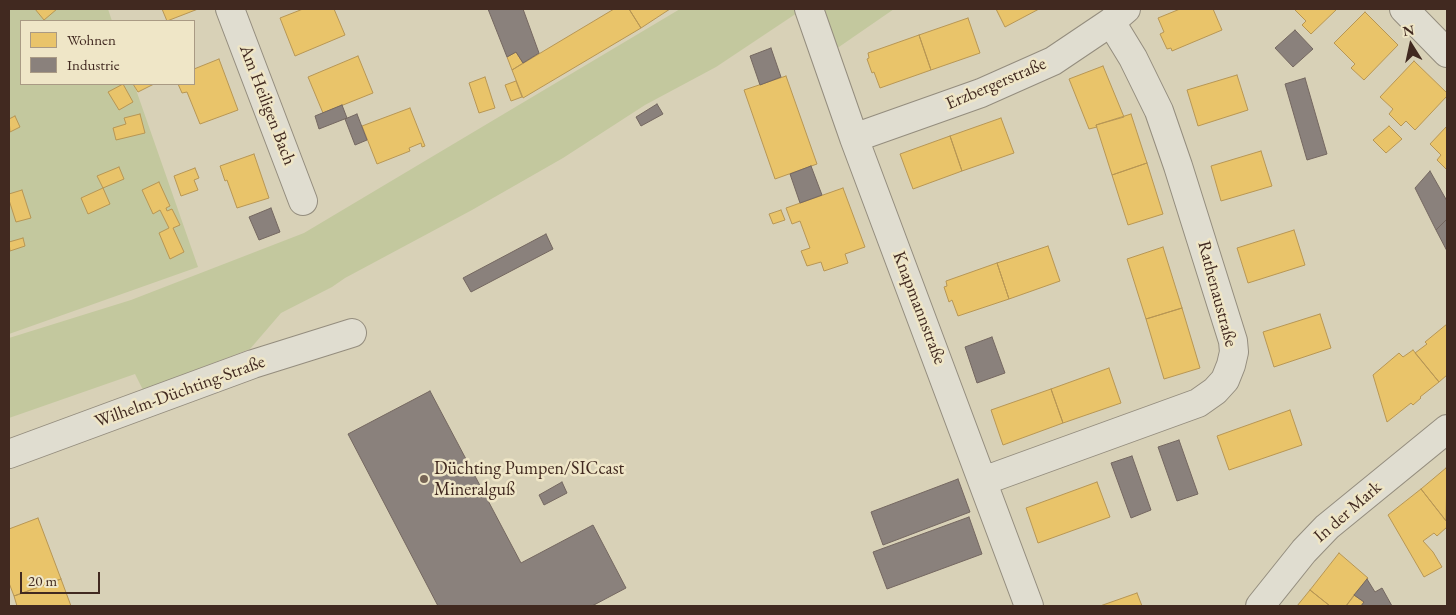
<!DOCTYPE html>
<html>
<head>
<meta charset="utf-8">
<style>
	body { margin:0 }
	#map { position:relative; width:1456px; height:615px; overflow:hidden; background:#d8d1b7; font-family:"EB Garamond",serif }
	canvas { display:block }
	.frame { position:absolute; inset:0; border:10px solid #412920; pointer-events:none }
	.legend { position:absolute; left:20px; top:20px; width:175px; height:65px; box-sizing:border-box; background:#efe6c7; border:1px solid #a99a84; margin:0; padding:6px 9px; list-style:none; font-size:15px; color:#412920 }
	.legend li { display:flex; align-items:center; gap:10px; height:25px }
	.legend b { width:25px; border:1px solid #a99a84 }
	.north { position:absolute; left:1386px; top:20px; width:50px; height:50px; -webkit-text-stroke:4px #efe6c7; paint-order:stroke; rotate:350deg; font-size:14px; font-weight:700; line-height:20px; text-align:center; color:#412920 }
	.north::after { content:''; display:block; margin:auto; width:18px; height:22px; background:#412920; clip-path:polygon(50% 0,100% 100%,50% 72%,0 100%) }
	.scale { position:absolute; left:20px; top:572px; width:80px; height:22px; box-sizing:border-box; border:2px solid #412920; border-top:0; padding-left:6px; font-size:15px; line-height:18px; white-space:nowrap; color:#412920; -webkit-text-stroke:4px #efe6c7; paint-order:stroke }
</style>
</head>
<body>
<div id="map">
<canvas width="1456" height="615"></canvas>
<div class="frame"></div>
<ul class="legend">
<li><b style="height:14px;background:#e9c46a"></b>Wohnen</li>
<li><b style="height:14px;background:#8a817c"></b>Industrie</li>
</ul>
<div class="north">N</div>
<div class="scale">20 m</div>
</div>
<script>
const ctx = document.querySelector('canvas').getContext('2d');
ctx.lineJoin = 'round';
function fill(path, color) { ctx.fillStyle = color; ctx.fill(path, 'evenodd'); }
const toPath = rows => new Path2D(rows.map(r => 'M' + r).join(''));
function trace(path, color, width, dash) { ctx.strokeStyle = color; ctx.lineWidth = width; ctx.lineCap = dash ? 'butt' : 'round'; ctx.setLineDash(dash || []); ctx.stroke(path); }
function label(font, color, halo, rows, align = 'center') {
  ctx.font = font + ' "EB Garamond",serif'; ctx.lineWidth = 5; ctx.setLineDash([]); ctx.textBaseline = 'middle'; ctx.strokeStyle = halo; ctx.fillStyle = color; for (const [text, x, y, turn = 0] of rows) {
    ctx.save(); ctx.translate(x, y); ctx.rotate((+turn || 0) * Math.PI / 180); ctx.textAlign = isNaN(turn) ? turn : align; if (halo) ctx.strokeText(text, 0, 0); ctx.fillText(text, 0, 0); ctx.restore();
  }
}
fill(toPath([
	[9,9,108,9,112,21,21,21,21,84,134,84,198,267,9,334],
	[680,9,803,9,716,67,645,105,563,158,472,210,345,278,332,287,281,313,250,349,143,390,135,374,9,418,9,338,131,300,304,233],
	[825,9,894,9,836,49]
]), '#c3c89e');
const homes = toPath([
	[35,9,57,9,44,20,35,9],
	[162,9,198,9,167,21,162,9],
	[303,9,334,9,345,35,295,56,280,18,303,9],
	[614,9,629,9,641,28,523,98,512,70,614,9],
	[629,9,670,9,641,28,629,9],
	[996,9,1039,9,1005,27,996,9],
	[1180,9,1213,9,1222,30,1172,51,1171,48,1167,49,1160,34,1164,32,1158,18,1180,9],
	[1294,9,1337,9,1311,34,1302,25,1306,21,1294,9],
	[1365,12,1398,45,1364,80,1351,68,1355,64,1334,43,1365,12],
	[968,18,980,53,931,70,919,35,968,18],
	[919,35,931,70,880,88,874,72,872,73,867,59,869,58,868,53,919,35],
	[516,52,523,63,512,70,507,57,516,52],
	[358,56,373,93,323,113,308,77,358,56],
	[219,59,238,110,200,124,187,92,182,93,178,84,194,84,194,69,219,59],
	[1414,61,1447,93,1447,96,1415,130,1406,121,1401,126,1389,114,1393,109,1380,97,1414,61],
	[1103,66,1124,117,1096,125,1097,127,1089,129,1069,79,1103,66],
	[1237,75,1248,110,1198,126,1187,90,1237,75],
	[786,76,817,164,775,179,744,90,786,76],
	[485,77,495,108,479,113,469,83,485,77],
	[516,81,522,97,511,101,505,85,516,81],
	[123,84,133,102,119,110,108,92,123,84],
	[133,84,154,84,138,92,133,84],
	[410,108,425,146,422,147,421,143,409,148,410,151,377,164,362,126,410,108],
	[140,114,145,133,116,140,113,128,126,124,124,118,140,114],
	[1131,114,1147,163,1112,175,1096,125,1131,114],
	[15,116,20,127,10,132,9,119,15,116],
	[1001,118,1014,153,962,171,950,136,1001,118],
	[1389,126,1402,139,1386,153,1373,140,1389,126],
	[1447,126,1447,170,1437,160,1441,155,1430,144,1447,126],
	[950,136,962,171,913,189,900,154,950,136],
	[1261,151,1272,186,1221,201,1211,166,1261,151],
	[254,154,269,198,237,208,227,180,225,181,220,166,254,154],
	[1147,163,1163,214,1128,225,1112,175,1147,163],
	[119,167,124,179,103,188,97,176,119,167],
	[195,168,199,178,194,180,198,190,181,196,174,176,195,168],
	[159,182,170,206,166,208,167,211,172,209,180,225,173,228,184,252,170,259,159,233,169,228,160,210,153,214,142,190,159,182],
	[103,188,110,204,88,214,81,198,103,188],
	[843,188,865,247,845,254,848,263,824,271,821,262,807,266,801,251,810,248,800,221,792,224,786,208,843,188],
	[22,190,31,218,16,222,9,200,9,194,22,190],
	[781,210,785,220,773,224,769,214,781,210],
	[1294,230,1305,265,1248,283,1237,248,1294,230],
	[23,238,25,246,10,251,9,242,23,238],
	[1048,246,1060,281,1009,299,997,263,1048,246],
	[1163,247,1182,308,1146,319,1127,259,1163,247],
	[997,263,1009,299,958,316,952,300,949,302,944,287,947,286,946,281,997,263],
	[1182,308,1200,368,1164,379,1146,319,1182,308],
	[1320,314,1331,348,1274,367,1263,332,1320,314],
	[1447,324,1447,375,1439,382,1415,353,1427,344,1425,342,1447,324],
	[1413,350,1439,382,1420,397,1421,398,1413,405,1411,403,1387,422,1373,375,1399,353,1403,357,1413,350],
	[1109,368,1121,403,1063,423,1051,389,1109,368],
	[1051,389,1063,423,1003,445,991,410,1051,389],
	[1290,410,1302,445,1229,470,1217,436,1290,410],
	[1446,468,1447,470,1446,521,1421,489,1446,468],
	[1097,482,1110,517,1038,543,1026,508,1097,482],
	[1421,489,1447,522,1447,527,1437,536,1434,533,1423,541,1433,552,1442,567,1424,577,1388,515,1421,489],
	[38,518,61,579,14,596,9,583,9,529,38,518],
	[1339,553,1368,578,1346,606,1330,606,1310,590,1339,553],
	[61,579,71,606,17,606,14,596,61,579],
	[1310,590,1330,606,1297,606,1310,590],
	[1137,593,1142,606,1100,606,1137,593],
	[1354,595,1364,602,1361,606,1346,606,1354,595]
]);
fill(homes, '#e9c46a');
trace(homes, '#b79654', 1);
const industry = toPath([
	[488,9,523,9,539,53,523,63,516,52,507,57,488,9],
	[1295,30,1313,49,1293,67,1275,48,1295,30],
	[771,48,781,77,760,85,750,56,771,48],
	[1305,78,1327,154,1307,160,1285,84,1305,78],
	[657,104,663,114,641,126,636,117,657,104],
	[342,105,347,118,319,129,315,116,342,105],
	[357,114,367,140,355,145,345,119,357,114],
	[811,166,822,195,800,203,790,174,811,166],
	[1430,171,1447,201,1447,219,1436,230,1415,188,1430,171],
	[271,208,280,232,259,240,249,217,271,208],
	[1447,219,1447,251,1436,230,1447,219],
	[546,234,553,249,471,292,463,278,546,234],
	[992,337,1005,373,977,383,965,347,992,337],
	[430,391,521,563,593,525,626,588,592,606,438,606,348,434,430,391],
	[1179,440,1198,494,1177,501,1158,447,1179,440],
	[1132,456,1151,510,1131,518,1111,463,1132,456],
	[958,479,970,512,883,545,871,512,958,479],
	[562,482,567,493,544,505,539,495,562,482],
	[969,517,982,554,887,589,873,552,969,517],
	[1367,579,1375,592,1382,588,1392,606,1361,606,1364,602,1354,595,1367,579]
]);
fill(industry, '#8a817c');
trace(industry, '#746760', 1);
const street = toPath([
	[230,9,303,201],
	[809,9,854,138,1029,606],
	[1404,9,1447,53],
	[854,138,981,93,1053,61,1111,22,1126,9],
	[9,454,253,364,352,333],
	[983,481,1198,403,1215,391,1225,380,1231,365,1234,352,1233,341,1178,166,1159,111,1133,58,1111,22],
	[1260,606,1304,551,1327,527,1447,429]
]);
trace(street, '#948d7e', 30);
trace(street, '#e0ddd0', 28);
for (const [x, y, r, color] of [
	[424,479,5,"#766455"]
]) { const dot = new Path2D(); dot.arc(x, y, r, 0, 2 * Math.PI); ctx.fillStyle = color; ctx.fill(dot); trace(dot, '#efe6c7', 2); }
label('18px', '#412920', '#efe6c7', [
	["Erzbergerstraße",996,84,-23],
	["Am Heiligen Bach",267,105,69],
	["Rathenaustraße",1217,294,75],
	["Knapmannstraße",919,308,69],
	["Wilhelm-Düchting-Straße",180,392,-20],
	["In der Mark",1348,512,-41]
]);
label('18px', '#412920', '#efe6c7', [
	["Düchting Pumpen/SICcast",434,469],
	["Mineralguß",434,490]
], 'left');
</script>
</body>
</html>
